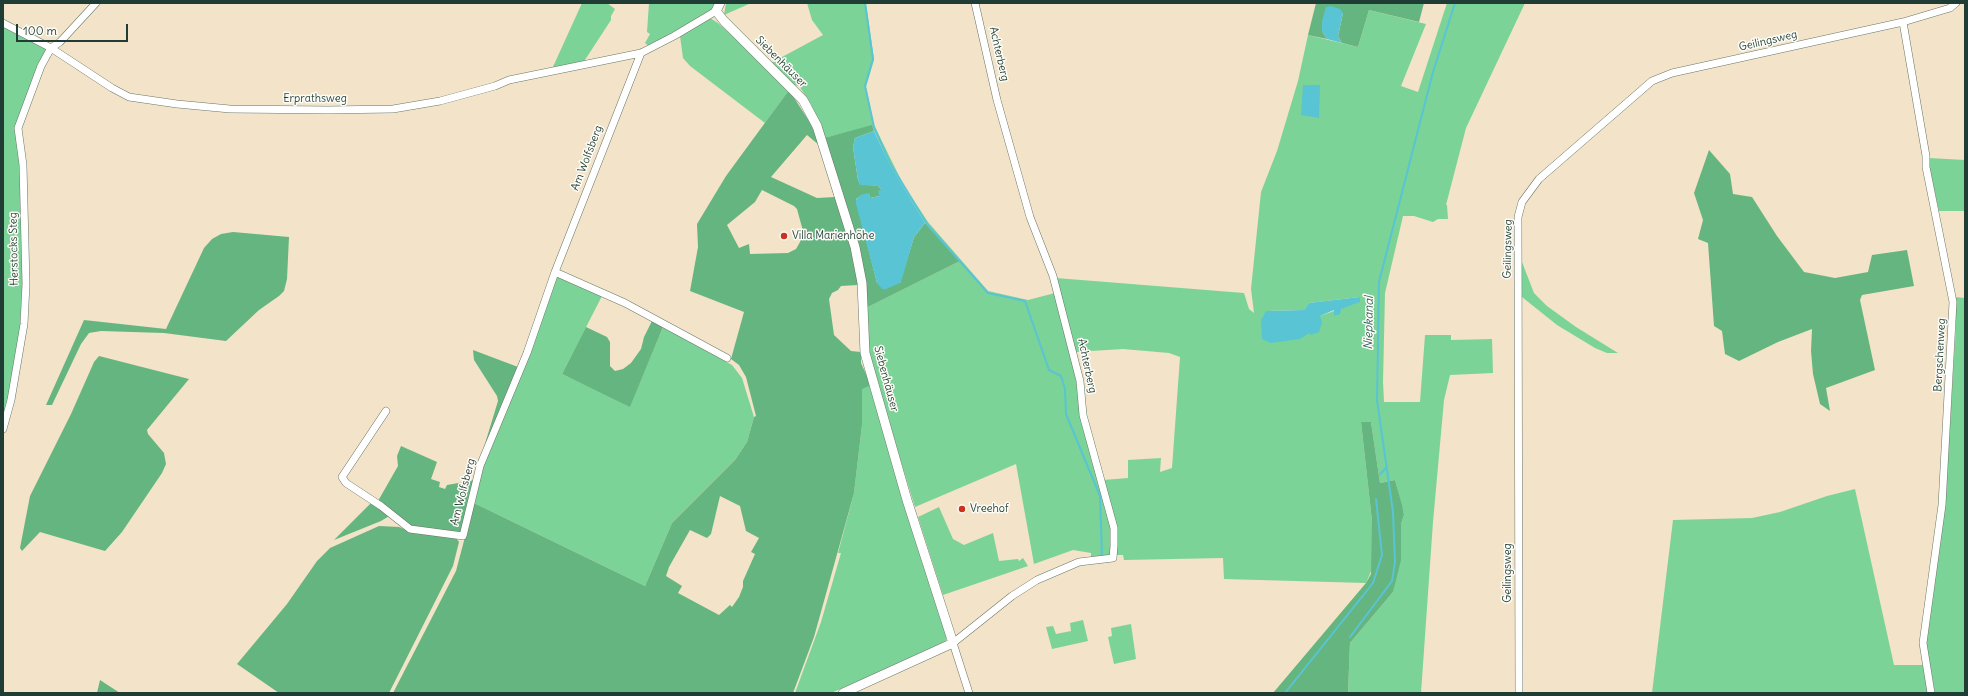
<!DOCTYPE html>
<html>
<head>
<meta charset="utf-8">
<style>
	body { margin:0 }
	#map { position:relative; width:1968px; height:696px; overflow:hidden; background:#f3e3c8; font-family:Delius,sans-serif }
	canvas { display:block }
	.frame { position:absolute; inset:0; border:4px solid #1f3d34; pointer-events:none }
	.scale { position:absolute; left:16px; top:24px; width:112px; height:18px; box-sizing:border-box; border:2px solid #1f3d34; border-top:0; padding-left:5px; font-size:12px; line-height:14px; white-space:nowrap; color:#1f3d34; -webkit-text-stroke:3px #fdfcf7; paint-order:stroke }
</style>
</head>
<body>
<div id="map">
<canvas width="1968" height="696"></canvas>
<div class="frame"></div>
<div class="scale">100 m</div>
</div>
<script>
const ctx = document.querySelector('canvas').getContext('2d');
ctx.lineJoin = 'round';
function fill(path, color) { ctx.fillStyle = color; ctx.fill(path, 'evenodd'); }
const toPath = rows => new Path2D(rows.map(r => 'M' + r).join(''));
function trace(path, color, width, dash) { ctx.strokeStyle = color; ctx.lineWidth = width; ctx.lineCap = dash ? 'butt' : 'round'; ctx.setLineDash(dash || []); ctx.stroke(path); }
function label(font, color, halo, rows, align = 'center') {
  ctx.font = font + ' Delius,sans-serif'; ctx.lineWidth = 3; ctx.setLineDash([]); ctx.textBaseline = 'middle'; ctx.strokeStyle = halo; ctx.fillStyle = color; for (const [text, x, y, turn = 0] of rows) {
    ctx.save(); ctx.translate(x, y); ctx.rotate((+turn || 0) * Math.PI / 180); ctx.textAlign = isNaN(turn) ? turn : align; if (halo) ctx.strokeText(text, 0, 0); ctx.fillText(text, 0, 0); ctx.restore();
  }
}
fill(toPath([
	[582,3,607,3,615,9,611,16,611,20,583,63,552,69],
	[649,3,716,3,711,11,649,46,645,43,650,34,647,32],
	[726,3,751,3,724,15],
	[807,3,866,3,874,60,866,87,874,125,903,184,928,222,988,291,1028,300,1055,293,1075,375,1081,415,1113,534,1110,557,1091,558,1091,553,1073,550,1034,564,1016,464,915,507,870,361,866,308,960,261,925,223,889,163,872,126,824,138,811,104,799,86,789,84,769,64,823,35,812,20],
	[1447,3,1525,3,1466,128,1446,205,1447,205,1448,219,1438,219,1433,222,1414,216,1403,216,1385,293,1383,382,1384,402,1420,402,1425,335,1451,335,1451,340,1492,339,1493,373,1450,375,1444,400,1433,522,1421,693,1348,693,1350,643,1393,592,1401,524,1404,515,1395,480,1380,483,1371,422,1361,422,1372,521,1372,569,1366,583,1224,579,1223,558,1124,560,1123,555,1116,555,1103,480,1128,478,1128,460,1161,458,1160,472,1172,468,1180,357,1169,353,1123,349,1075,352,1056,278,1244,293,1249,309,1254,313,1251,289,1261,192,1277,151,1298,81,1308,35,1358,47,1369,10,1426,24,1401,86,1418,92],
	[1360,297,1359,302,1320,316,1266,311,1306,310,1309,303],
	[710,18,718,23,755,56,777,80,789,90,765,123,690,66,683,58,680,36],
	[3,25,48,49,17,127,21,172,23,271,20,331,3,425],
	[1929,158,1965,160,1965,211,1939,211,1929,167],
	[1522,262,1534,293,1547,306,1576,327,1618,353,1607,353,1595,348,1557,325,1522,297],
	[556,275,602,296,562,374,630,406,663,327,732,365,742,378,754,417,747,442,735,460,672,523,645,586,474,503,481,471],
	[1955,297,1965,298,1965,693,1935,693,1926,642,1945,505,1956,326],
	[871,385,947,636,946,640,943,645,831,693,795,693,821,622,841,553,838,553,854,493,862,425,862,388],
	[1855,489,1894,665,1924,665,1928,693,1652,693,1673,520,1752,518,1780,512,1827,496],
	[939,507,953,539,964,545,993,533,999,561,1018,559,1019,561,1023,558,1028,566,943,595,918,517],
	[1083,620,1088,641,1052,649,1046,627,1053,626,1056,634,1071,631,1070,623],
	[1131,624,1136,659,1114,664,1108,637,1112,636,1111,628]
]), '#7cd397');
fill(toPath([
	[1316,3,1424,3,1419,22,1369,10,1358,47,1342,43,1338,36,1343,13,1322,31,1327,39,1308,35],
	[789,90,811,124,819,145,807,135,771,177,817,198,835,197,852,247,858,285,841,286,838,290,832,293,829,299,834,335,851,351,861,352,861,363,871,385,862,389,862,425,854,493,814,637,793,693,393,693,456,571,474,503,645,586,672,523,735,460,747,442,754,417,756,416,746,377,739,365,731,359,744,312,690,291,698,247,697,224,726,176],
	[762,190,794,206,797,209,803,231,800,242,796,249,788,253,750,254,749,244,739,248,727,225,755,202],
	[720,496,740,506,746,531,759,538,751,552,755,554,743,581,743,587,739,597,732,607,730,605,719,615,678,593,682,586,666,576,669,567,690,530,707,538,711,534],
	[872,125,874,131,855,138,853,147,858,180,860,184,878,186,882,190,879,196,870,198,869,194,857,198,856,200,877,283,900,283,914,237,925,223,960,261,866,308,824,138],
	[1709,150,1730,174,1733,194,1752,197,1777,236,1804,272,1835,278,1868,272,1872,255,1907,250,1914,286,1862,295,1860,300,1875,370,1826,388,1830,411,1820,404,1813,374,1811,351,1812,329,1778,342,1739,361,1725,354,1722,331,1714,326,1708,243,1698,239,1703,220,1694,193],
	[233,232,289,237,287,279,284,291,279,296,259,310,226,341,164,333,101,331,89,333,81,344,52,405,46,405,84,320,166,329,204,248,212,239,221,234],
	[652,321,663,327,630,407,562,374,586,327,607,337,610,342,610,366,615,371,623,369,631,363,641,349,644,337],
	[473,350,518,367,484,447,498,401,497,396,474,360],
	[99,356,189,379,147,430,148,434,164,453,166,464,162,473,122,532,105,551,40,532,22,551,20,548,30,496,71,414,94,362],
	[1361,422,1371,422,1380,483,1395,480,1402,505,1404,515,1401,524,1401,560,1393,592,1350,643,1348,693,1273,693,1366,583,1371,574,1372,521],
	[401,446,437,462,431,479,440,482,439,487,445,489,447,485,475,480,461,533,409,526,378,501,398,466,397,456],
	[372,502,391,515,381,521,334,540],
	[379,526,399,527,413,533,456,538,459,542,453,566,389,693,279,693,237,664,287,604,317,561,330,548],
	[100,680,120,693,97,693]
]), '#65b580');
fill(toPath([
	[1331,6,1340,9,1343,13,1338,36,1342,43,1327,39,1322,31,1322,21,1326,7],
	[1303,85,1320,85,1319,118,1301,115],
	[874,131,889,163,925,223,914,237,902,279,900,283,886,289,882,289,877,283,856,204,856,200,860,195,869,193,870,198,879,196,878,191,882,190,878,186,860,185,858,180,853,147,855,138],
	[1360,297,1360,302,1341,309,1340,314,1334,316,1334,310,1320,316,1322,322,1319,332,1311,335,1309,333,1300,339,1271,343,1262,339,1261,320,1266,311,1305,310,1309,303]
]), '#59c4d4');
trace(toPath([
	[865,3,873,59,865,86,874,127,890,163,927,224,988,293,1025,301,1049,370,1061,376,1065,389,1066,414,1100,496,1102,558],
	[1380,474,1386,468],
	[1350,637,1392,581,1395,562,1393,512,1377,400,1379,282,1433,72,1455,3],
	[1285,693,1373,583,1382,555,1376,499]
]), '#59c4d4', 2);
const minor = toPath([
	[1903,22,1926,156,1926,167,1953,302,1942,505,1923,643,1931,693],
	[3,23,51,48,112,88,129,97,177,104,230,109,328,110,393,109,440,101,495,86,509,80,641,53,674,36,716,11],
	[555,272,625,303,727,358],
	[386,411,342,477,346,483,381,506,410,529,463,536,480,466,527,353,555,272,641,53],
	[3,429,11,400,24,324,26,284,23,165,18,128,41,66,51,48,60,42,96,3],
	[969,693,953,643,1012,596,1037,580,1079,562,1113,558,1114,546,1114,528,1083,415,1080,381,1053,276,1030,217,997,100,975,3],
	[1519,693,1518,217,1522,202,1539,179,1652,81,1672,73,1903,22,1950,8,1956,3]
]);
const tertiary = toPath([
	[720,3,716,11,724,21,803,100,817,126,855,247,862,283,865,353,907,500,953,643,843,693]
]);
trace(minor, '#697768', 8);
trace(tertiary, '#697768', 10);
trace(minor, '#fff', 7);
trace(tertiary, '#fff', 9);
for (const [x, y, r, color] of [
	[784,236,4,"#c8321e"],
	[962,509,4,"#c8321e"]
]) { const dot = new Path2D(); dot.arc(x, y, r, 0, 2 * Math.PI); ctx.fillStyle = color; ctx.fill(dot); trace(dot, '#fdfcf7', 1.5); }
label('11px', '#1f3d34', '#fdfcf7', [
	["Geilingsweg",1768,41,-13],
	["Achterberg",999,54,77],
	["Siebenhäuser",781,62,45],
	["Erprathsweg",315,99],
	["Am Wolfsberg",587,158,-69],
	["Herstocks Steg",14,249,-91],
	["Geilingsweg",1508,249,-89],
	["Bergschenweg",1940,355,-87],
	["Achterberg",1087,366,78],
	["Siebenhäuser",886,379,75],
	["Am Wolfsberg",463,492,-75],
	["Geilingsweg",1508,573,-90]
]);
label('11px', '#1f3d34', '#fdfcf7', [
	["Villa Marienhöhe",792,236],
	["Vreehof",970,509]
], 'left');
label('italic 12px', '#2e5f5c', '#fdfcf7', [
	["Niepkanal",1369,323,-89]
]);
</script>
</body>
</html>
